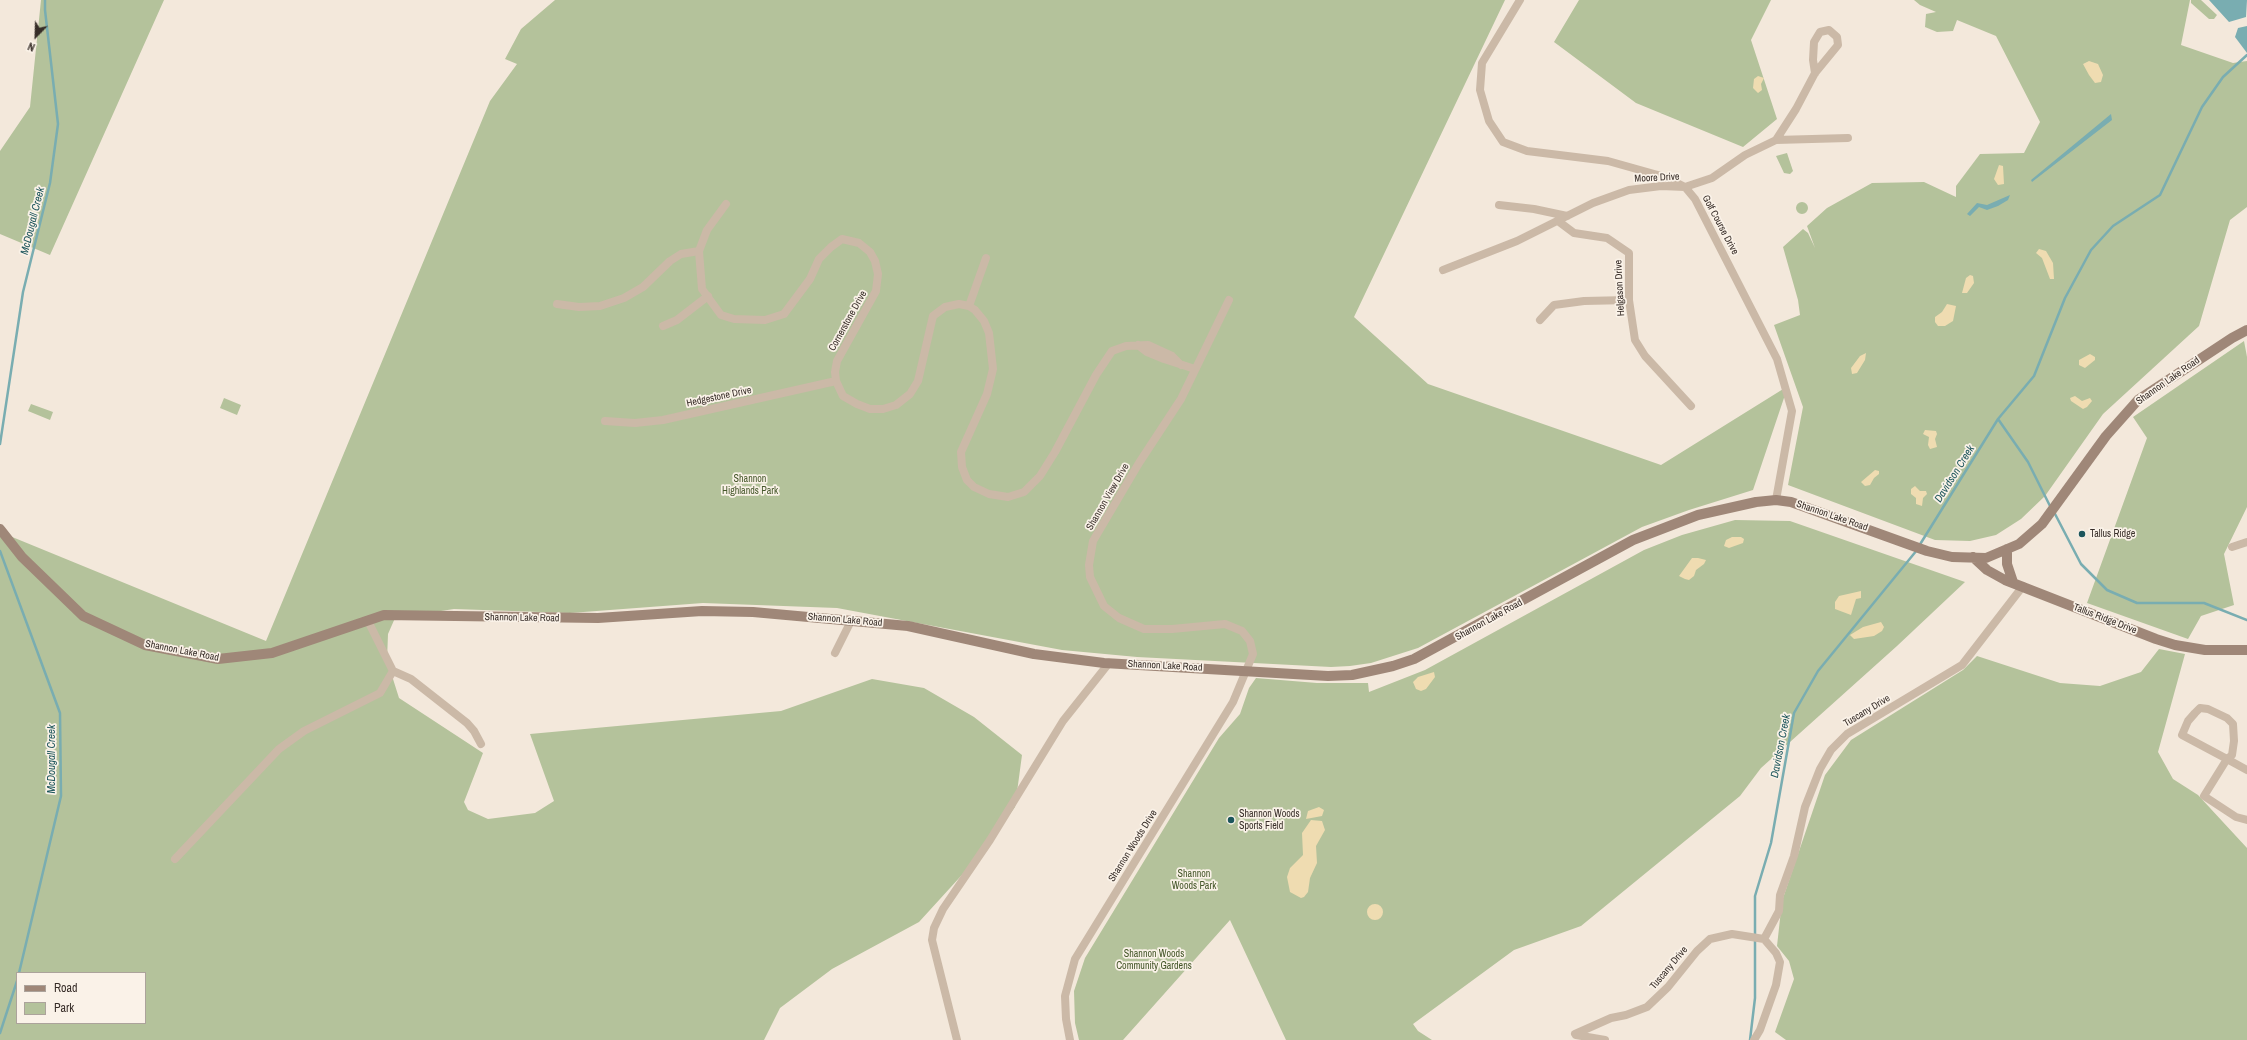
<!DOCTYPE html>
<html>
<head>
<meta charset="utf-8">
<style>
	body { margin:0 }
	#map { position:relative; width:2247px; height:1040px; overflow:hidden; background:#f3e8db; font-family:"Archivo Narrow",sans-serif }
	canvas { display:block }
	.legend { position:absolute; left:16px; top:972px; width:130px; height:52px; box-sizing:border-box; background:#faf2e8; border:1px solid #aca39b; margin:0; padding:5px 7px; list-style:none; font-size:12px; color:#372d28 }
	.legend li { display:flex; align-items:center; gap:8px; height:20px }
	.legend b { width:20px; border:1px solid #aca39b }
	.north { position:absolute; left:16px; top:16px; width:40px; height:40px; -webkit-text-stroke:3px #faf2e8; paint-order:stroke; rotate:203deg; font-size:11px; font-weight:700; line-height:16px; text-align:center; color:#372d28 }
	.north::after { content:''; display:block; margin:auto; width:14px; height:18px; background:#372d28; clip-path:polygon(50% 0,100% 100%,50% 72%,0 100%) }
</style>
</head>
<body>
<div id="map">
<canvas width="2247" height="1040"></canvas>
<ul class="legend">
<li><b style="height:5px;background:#9f8778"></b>Road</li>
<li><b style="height:11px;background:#b4c29b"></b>Park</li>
</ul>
<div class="north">N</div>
</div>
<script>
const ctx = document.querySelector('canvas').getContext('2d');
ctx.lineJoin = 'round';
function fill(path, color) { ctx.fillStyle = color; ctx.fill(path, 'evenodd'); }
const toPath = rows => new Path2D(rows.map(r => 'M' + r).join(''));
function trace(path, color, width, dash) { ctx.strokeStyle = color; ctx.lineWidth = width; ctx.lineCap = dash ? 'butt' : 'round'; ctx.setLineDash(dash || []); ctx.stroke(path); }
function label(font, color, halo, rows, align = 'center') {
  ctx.font = font + ' "Archivo Narrow",sans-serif'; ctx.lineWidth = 3.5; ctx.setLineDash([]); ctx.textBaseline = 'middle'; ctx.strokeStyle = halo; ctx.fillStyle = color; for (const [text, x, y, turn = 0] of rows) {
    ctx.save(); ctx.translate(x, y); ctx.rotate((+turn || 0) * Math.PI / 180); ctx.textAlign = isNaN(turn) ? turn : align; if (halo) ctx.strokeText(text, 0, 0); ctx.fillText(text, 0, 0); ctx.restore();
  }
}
fill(toPath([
	[41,0,164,0,50,255,0,234,0,151,30,107],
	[555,0,1505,0,1354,317,1428,384,1661,465,1788,386,1753,490,1689,510,1642,527,1418,648,1371,663,1350,666,1331,667,1137,657,1062,650,837,608,703,603,570,613,454,609,395,618,388,634,387,660,399,698,483,753,464,802,468,810,488,819,535,813,554,801,530,734,781,711,872,679,924,688,974,717,1022,755,1015,807,981,854,919,922,832,969,780,1008,764,1040,0,1040,0,532,266,641,490,101,517,64,505,59,521,29],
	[17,973,145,973,145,1023,17,1023],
	[1579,0,1771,0,1751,40,1777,119,1743,147,1636,103,1554,42],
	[1914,0,2190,0,2181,45,2233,63,2247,61,2247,207,2230,220,2199,326,2103,414,2045,496,2021,519,1996,535,1970,541,1935,540,1788,485,1803,407,1774,325,1800,315,1798,300,1783,247,1803,229,1808,233,1815,248,1807,226,1827,208,1872,183,1924,182,1956,197,1956,186,1980,154,2024,153,2040,122,1996,36,1957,20,1953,31,1937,32,1925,27,1926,14,1936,12,1920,5],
	[2191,0,2201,0,2217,15,2214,19,2209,19,2191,3],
	[1787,153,1793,171,1790,174,1784,173,1776,156],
	'1796 208a6 6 0 1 1 12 0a6 6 0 1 1-12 0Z',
	[2244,341,2247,357,2247,507,2224,554,2234,605,2201,616,2188,639,2087,603,2147,438,2133,417],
	[224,398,241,405,237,415,220,408],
	[31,404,53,412,50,420,28,411],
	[1735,520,1790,521,1965,582,1897,646,1761,768,1740,796,1581,926,1514,950,1413,1024,1418,1031,1432,1040,1286,1040,1230,920,1123,1040,1079,1040,1075,1023,1074,991,1085,958,1219,738,1240,714,1249,688,1256,678,1317,683,1368,683,1369,692,1425,670,1644,550,1682,535],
	[2159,649,2185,654,2158,752,2173,779,2198,795,2247,848,2247,1040,1786,1040,1775,1032,1794,979,1789,961,1777,946,1782,901,1825,775,1851,740,1963,670,1977,656,2060,683,2100,686,2141,672]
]), '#b4c29b');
fill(toPath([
	[2089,61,2098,64,2103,75,2101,82,2095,83,2089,75,2083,64],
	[1758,76,1764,78,1761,84,1762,90,1758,93,1753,88,1754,79],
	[1999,165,2003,166,2004,184,1998,185,1994,179],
	[2039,249,2046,251,2053,263,2054,279,2050,279,2042,258,2036,253],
	[1970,275,1973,276,1974,283,1967,293,1962,293,1966,278],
	[1947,304,1956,306,1953,321,1945,326,1938,326,1935,322,1935,317,1942,312],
	[1866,353,1865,360,1857,373,1852,374,1851,368,1860,356],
	[2090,354,2095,357,2095,360,2085,368,2079,365,2079,360],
	[2075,396,2082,401,2090,398,2092,401,2087,407,2083,409,2071,401,2070,398],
	[1925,430,1936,431,1937,434,1935,439,1937,447,1930,449,1928,445,1929,437,1923,434],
	[1875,470,1879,471,1879,474,1874,478,1870,485,1865,486,1861,482],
	[1915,486,1920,491,1926,491,1927,494,1923,498,1922,506,1916,504,1916,498,1911,494,1911,489],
	[1732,537,1741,537,1744,539,1743,543,1729,548,1724,546,1726,540],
	[1692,558,1698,558,1706,560,1704,564,1696,570,1694,576,1689,580,1685,579,1679,576],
	[1861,591,1861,598,1856,599,1851,615,1835,609,1835,602,1839,596],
	[1881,622,1884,627,1882,631,1874,636,1854,639,1850,635,1863,627],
	[1434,672,1435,677,1426,689,1421,691,1416,689,1413,682,1418,677],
	[1319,807,1324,810,1322,816,1306,819,1308,811],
	[1311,820,1322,821,1325,830,1316,846,1317,863,1310,878,1308,892,1304,897,1301,898,1290,892,1287,877,1290,868,1303,855,1302,833],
	'1367 912a8 8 0 1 1 16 0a8 8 0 1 1-16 0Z'
]), '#efdcb1');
fill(toPath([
	[2209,0,2247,0,2246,17,2229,22],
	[2247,26,2247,53,2235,37,2238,28],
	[2111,114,2112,120,2032,182,2031,180],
	[2010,195,2008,200,1998,206,1987,210,1979,207,1970,216,1967,214,1977,203,1987,205]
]), '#79adb1');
trace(toPath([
	[1998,419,2028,462,2051,508],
	[0,444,23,292,50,183,58,124,45,10,45,0],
	[2054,512,2081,564,2107,590,2137,603,2204,603,2247,620],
	[1919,546,1998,419,2034,376,2065,298,2091,250,2113,226,2160,195,2202,107,2223,77,2247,55],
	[0,551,60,713,61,796,19,973],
	[0,1033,17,981],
	[1750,1040,1755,998,1755,896,1771,843,1794,713,1818,671,1917,550]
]), '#79adb1', 2.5);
trace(toPath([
	[1520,0,1482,63,1480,90,1489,121,1503,142,1527,151,1608,161,1665,177,1685,187,1695,199,1777,359,1792,411,1776,500],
	[1776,140,1848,138],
	[726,204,707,230,699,251,702,289,721,315,734,319,765,320,784,314,810,279,819,259,831,247,842,239,859,243,870,252,875,261,878,274,876,291,837,361,835,372,836,381,843,396,857,404,870,409,883,409,896,405,910,394,918,381,933,316,945,307,959,304,969,306,975,310,984,321,989,333,993,369,987,394,961,452,962,467,967,480,974,487,989,494,1008,497,1024,492,1040,476,1055,452,1096,375,1112,351,1126,346,1148,345,1172,356,1181,365],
	[1499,205,1534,209,1567,216],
	[1558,221,1574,233,1607,238,1629,253,1629,300,1635,340,1645,356,1691,406],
	[1443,270,1517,241,1593,203,1629,190,1661,186,1685,187,1712,178,1745,155,1776,140,1796,109,1815,73,1838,45,1837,37,1829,30,1820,32,1814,42,1813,60,1815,73],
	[557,304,579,307,600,306,624,298,643,287,670,261,681,254,699,251],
	[969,306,986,258],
	[1540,320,1554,305,1584,301,1629,300],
	[663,326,677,320,708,296],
	[1138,345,1147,352,1164,359,1195,369],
	[605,421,635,423,663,420,836,381],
	[2232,547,2247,542],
	[368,621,393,671,411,679,467,723,474,731,481,744],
	[835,653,851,621],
	[2247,770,2227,759,2182,735,2188,721,2195,713,2200,708,2208,709,2227,718,2233,724,2234,741,2232,755,2227,759,2204,796,2236,817,2247,820],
	[175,859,279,749,304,731,380,693,393,671],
	[1575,1034,1611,1018,1626,1015,1647,1007,1668,987,1697,951,1710,939,1732,934,1764,939],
	[1576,1035,1605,1040],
	[957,1040,932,940,934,928,943,909,990,840,1063,721,1109,663],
	[1070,1040,1066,1019,1065,996,1075,959,1233,702,1253,654,1250,641,1242,631,1225,624,1172,629,1144,629,1119,618,1104,606,1090,577,1089,565,1093,541,1139,463,1181,399,1229,300],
	[1754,1040,1760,1030,1776,985,1780,962,1776,953,1764,939,1779,911,1780,895,1794,856,1805,807,1820,769,1831,750,1847,734,1962,665,2023,586]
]), '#cbb9a7', 8);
trace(toPath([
	[0,529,22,557,83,616,145,645,218,659,272,653,384,615,598,618,702,611,753,612,908,626,1034,654,1104,663,1328,676,1352,675,1393,666,1414,659,1633,540,1698,515,1756,502,1776,500,1791,502,1927,551,1952,557,1986,558,2019,544,2042,524,2106,436,2138,400,2232,338,2247,330],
	[2007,549,2007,564,2013,582],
	[1973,557,1987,570,2005,580,2156,639,2175,645,2205,650,2247,650]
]), '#9f8778', 10);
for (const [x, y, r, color] of [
	[2082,534,4,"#1c555b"],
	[1231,820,4,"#1c555b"]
]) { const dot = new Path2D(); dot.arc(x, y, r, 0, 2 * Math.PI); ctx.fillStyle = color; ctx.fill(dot); trace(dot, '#faf2e8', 1.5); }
label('10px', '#372d28', '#faf2e8', [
	["Moore Drive",1657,178,-3],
	["Golf Course Drive",1720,225,62],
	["Helgason Drive",1620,288,-93],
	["Cornerstone Drive",848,321,-61],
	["Shannon Lake Road",2168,381,-35],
	["Hedgestone Drive",719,397,-12],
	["Shannon View Drive",1108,497,-60],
	["Shannon Lake Road",1832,516,19],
	["Shannon Lake Road",522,618,1],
	["Tallus Ridge Drive",2105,619,21],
	["Shannon Lake Road",845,620,5],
	["Shannon Lake Road",1489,620,-29],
	["Shannon Lake Road",182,651,11],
	["Shannon Lake Road",1165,666,3],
	["Tuscany Drive",1867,711,-31],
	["Shannon Woods Drive",1133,846,-58],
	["Tuscany Drive",1669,968,-50]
]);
label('10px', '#45572a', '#faf2e8', [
	["Shannon",750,479],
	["Highlands Park",750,491],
	["Shannon",1194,874],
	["Woods Park",1194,886],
	["Shannon Woods",1154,954],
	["Community Gardens",1154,966]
]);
label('10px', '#372d28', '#faf2e8', [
	["Tallus Ridge",2090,534],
	["Shannon Woods",1239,814],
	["Sports Field",1239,826]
], 'left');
label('italic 11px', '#1c555b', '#faf2e8', [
	["McDougall Creek",33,221,-76],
	["Davidson Creek",1955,474,-58],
	["Davidson Creek",1781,746,-79],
	["McDougall Creek",52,759,-90]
]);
</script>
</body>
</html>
